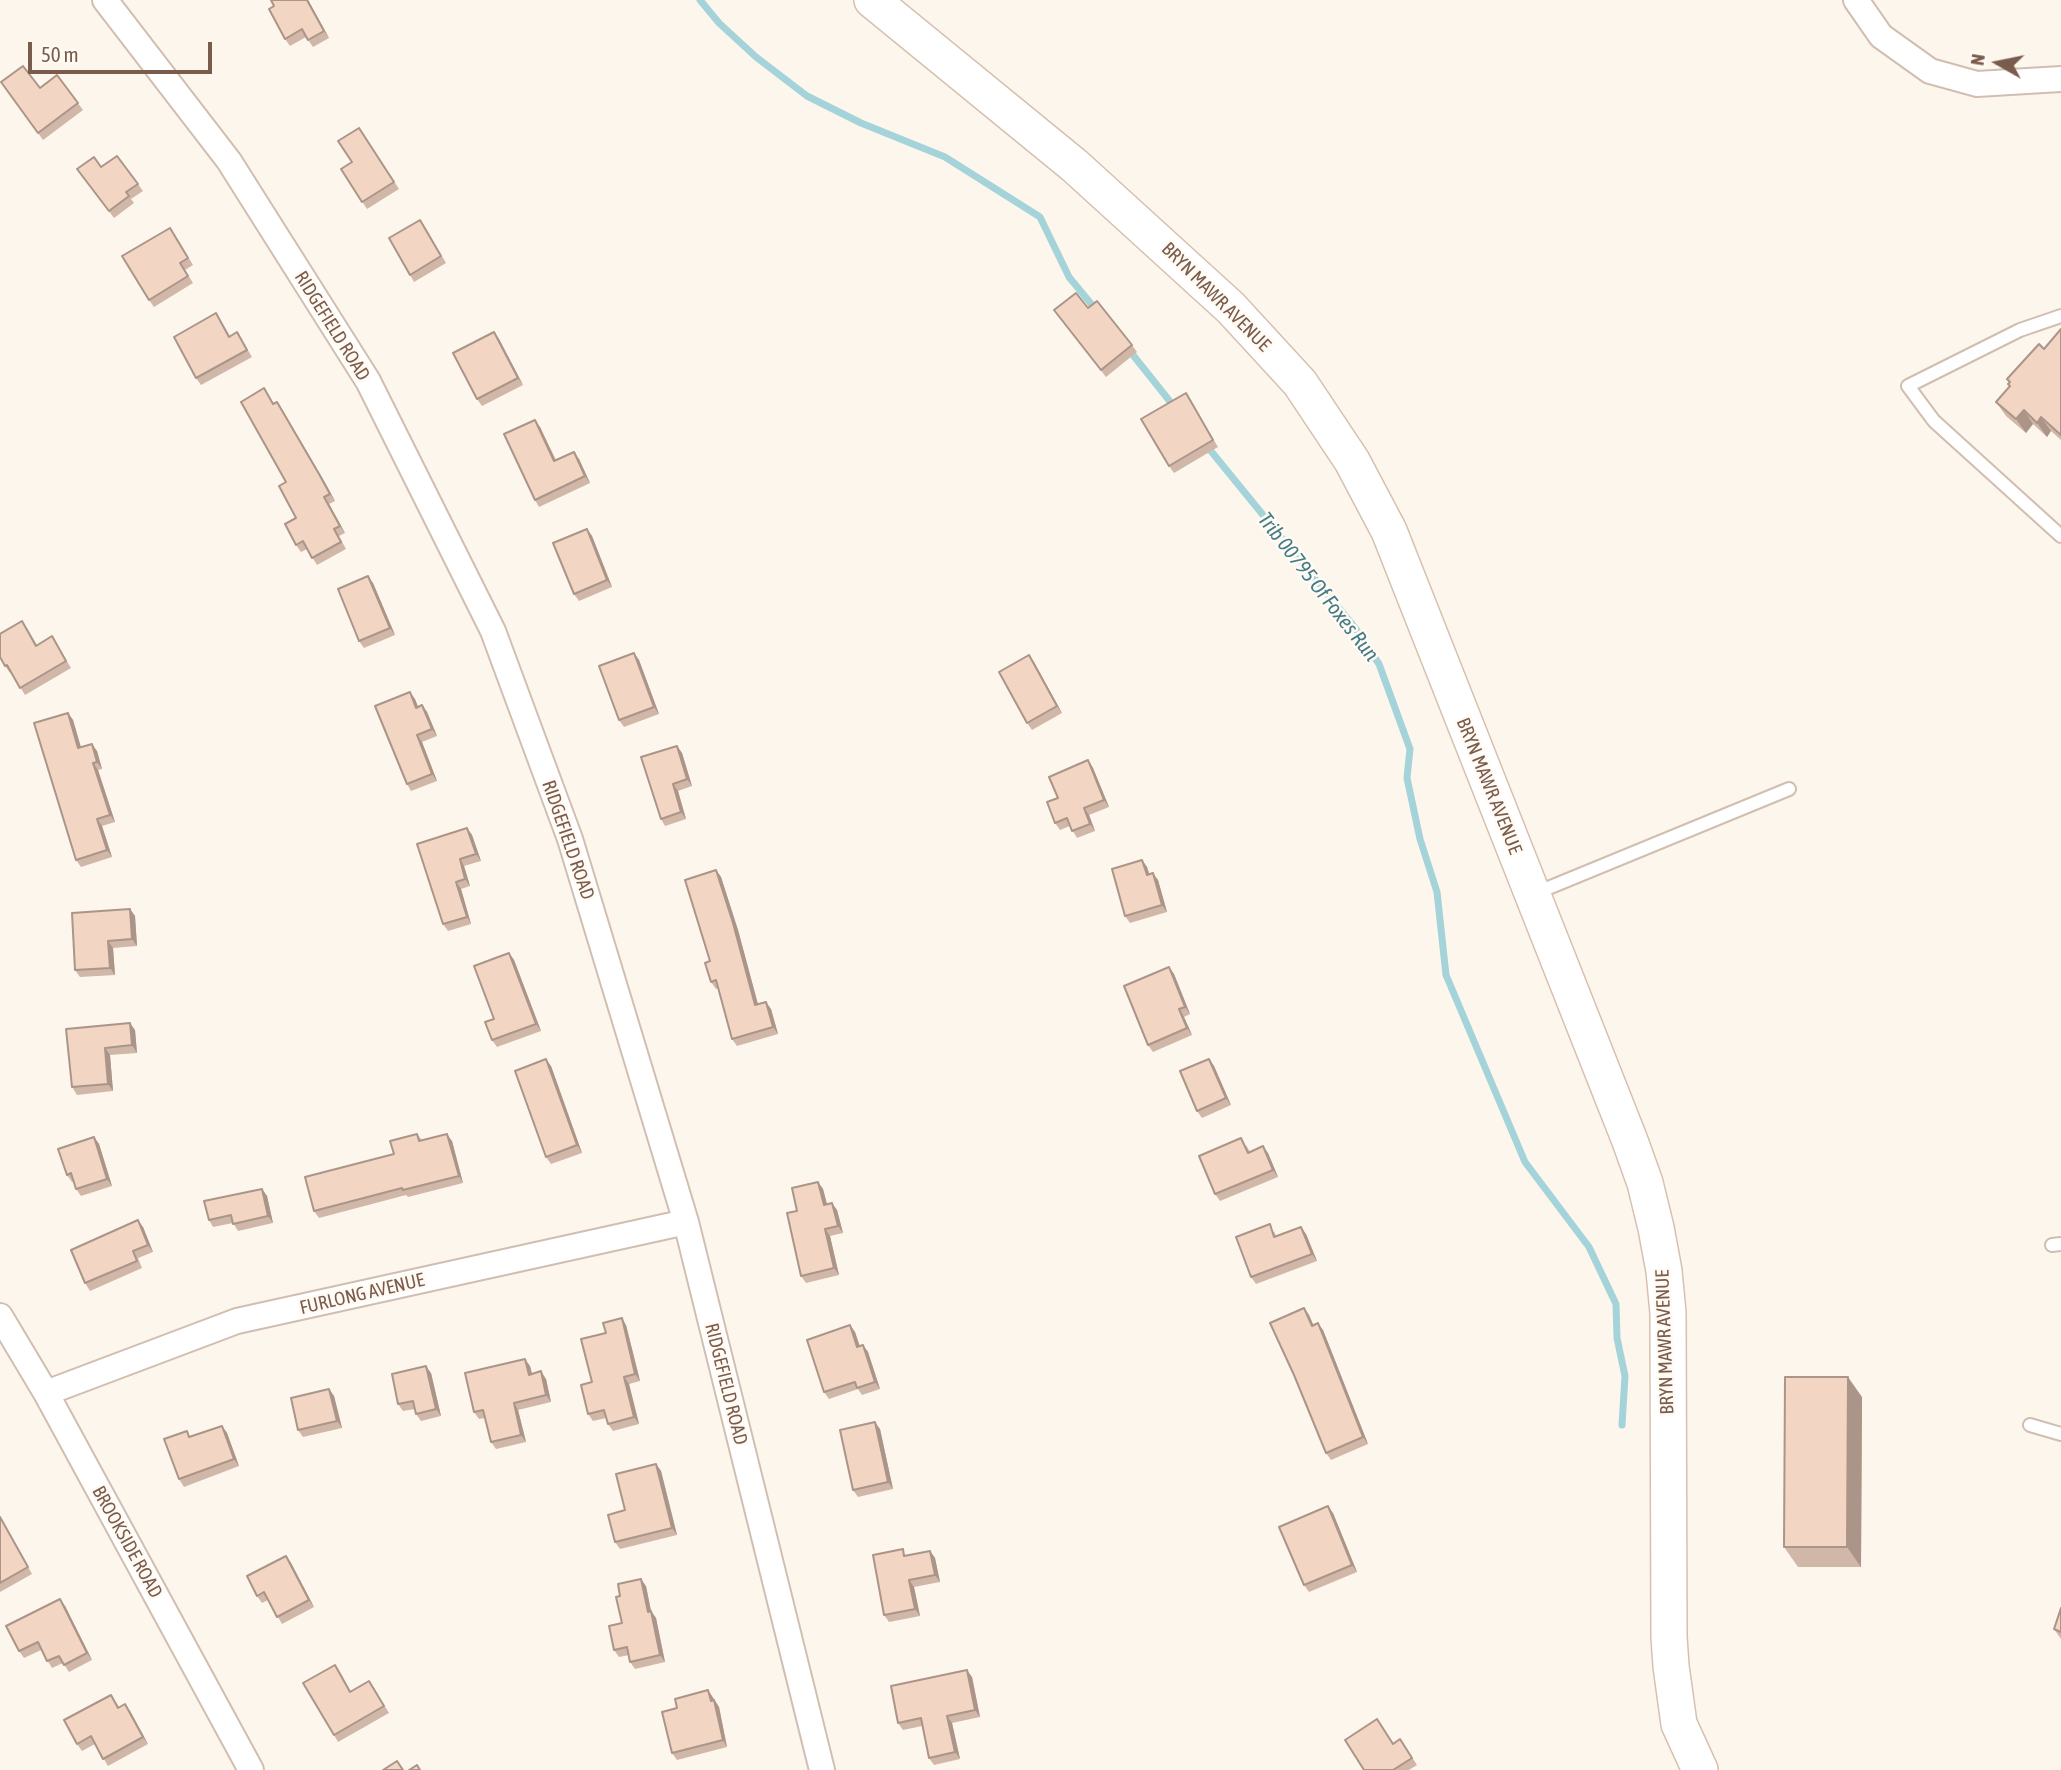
<!DOCTYPE html>
<html>
<head>
<meta charset="utf-8">
<style>
	body { margin:0 }
	#map { position:relative; width:2061px; height:1770px; overflow:hidden; background:#fdf6ec; font-family:"Asap Condensed",sans-serif }
	canvas { display:block }
	.north { position:absolute; left:1963px; top:28px; width:70px; height:70px; -webkit-text-stroke:5px #fffaf3; paint-order:stroke; rotate:279deg; font-size:19px; font-weight:700; line-height:28px; text-align:center; color:#7a5c4d }
	.north::after { content:''; display:block; margin:auto; width:24px; height:32px; background:#7a5c4d; clip-path:polygon(50% 0,100% 100%,50% 72%,0 100%) }
	.scale { position:absolute; left:28px; top:42px; width:184px; height:32px; box-sizing:border-box; border:4px solid #7a5c4d; border-top:0; padding-left:9px; font-size:21px; line-height:24px; white-space:nowrap; color:#7a5c4d; -webkit-text-stroke:5px #fffaf3; paint-order:stroke }
</style>
</head>
<body>
<div id="map">
<canvas width="2061" height="1770"></canvas>
<div class="north">N</div>
<div class="scale">50 m</div>
</div>
<script>
const ctx = document.querySelector('canvas').getContext('2d');
ctx.lineJoin = 'round';
const toPath = rows => new Path2D(rows.map(r => 'M' + r).join(''));
function trace(path, color, width, dash) { ctx.strokeStyle = color; ctx.lineWidth = width; ctx.lineCap = dash ? 'butt' : 'round'; ctx.setLineDash(dash || []); ctx.stroke(path); }
function fill(path, color) { ctx.fillStyle = color; ctx.fill(path, 'evenodd'); }
function label(font, color, halo, rows, align = 'center') {
  ctx.font = font + ' "Asap Condensed",sans-serif'; ctx.lineWidth = 5; ctx.setLineDash([]); ctx.textBaseline = 'middle'; ctx.strokeStyle = halo; ctx.fillStyle = color; for (const [text, x, y, turn = 0] of rows) {
    ctx.save(); ctx.translate(x, y); ctx.rotate((+turn || 0) * Math.PI / 180); ctx.textAlign = isNaN(turn) ? turn : align; if (halo) ctx.strokeText(text, 0, 0); ctx.fillText(text, 0, 0); ctx.restore();
  }
}
trace(toPath([
	[700,0,719,23,756,57,807,96,861,123,945,157,1040,217,1069,277,1097,311],
	[1129,350,1176,409],
	[1206,445,1356,629,1379,664,1410,749,1407,778,1420,839,1437,892,1446,975,1525,1162,1589,1247,1616,1304,1617,1338,1625,1376,1622,1425]
]), '#a5d3da', 7);
const service = toPath([
	[2061,316,2020,330,1908,386,1934,421,2061,536],
	[1536,893,1789,789],
	[2052,1245,2061,1244],
	[2030,1425,2061,1434]
]);
const minor = toPath([
	[105,0,229,161,368,381,493,631,570,839,686,1222,822,1770],
	[1856,0,1881,36,1930,71,1977,84,2061,79],
	[0,1316,46,1393,251,1770],
	[46,1393,237,1321,686,1222]
]);
const secondary = toPath([
	[872,0,1075,166,1231,308,1300,383,1352,461,1389,531,1630,1141,1645,1183,1656,1228,1664,1271,1668,1313,1669,1637,1671,1666,1679,1724,1700,1770]
]);
trace(service, '#d1beb0', 16);
trace(minor, '#d1beb0', 28);
trace(secondary, '#d6c0b0', 38);
trace(service, '#fff', 12);
trace(minor, '#fff', 24);
trace(secondary, '#fff', 35);
fill(toPath([
	[271,0,308,0,329,38,313,47,306,37,290,46,285,39,274,6],
	[57,75,83,110,43,140,1,82,40,88],
	[359,128,399,189,367,209,341,169,352,162],
	[117,156,143,191,131,199,134,203,114,218,77,169,101,167],
	[425,227,446,263,414,282,410,275],
	[175,235,193,265,185,270,193,283,154,307,149,300],
	[1088,308,1132,345,1137,352,1106,377,1059,317],
	[216,313,230,336,237,332,252,357,201,385,196,378],
	[2061,329,2061,440,2051,431,2047,437,2033,424,2026,433,2006,416,1996,402,2010,387,2009,382,2007,379,2044,349],
	[499,339,523,385,482,406,477,399],
	[264,388,274,404,282,409,324,481,335,501,329,504,345,533,339,536,346,549,317,565,307,549,301,552,296,545,296,518,286,482],
	[1186,393,1218,447,1174,473,1169,466],
	[540,427,556,460,579,459,590,483,539,507,535,500],
	[587,529,592,536,612,587,579,601,574,594],
	[373,583,395,635,364,648,359,641],
	[27,628,37,645,52,636,71,668,25,695,11,672,10,673,5,666],
	[634,653,639,660,659,714,624,727,619,720],
	[1029,655,1062,713,1032,730,1027,723],
	[415,699,418,707,422,705,427,712,437,736,422,742,437,781,411,791,407,784],
	[68,713,73,720,81,747,97,751,102,769,98,770,115,822,102,826,112,857,81,867,76,860],
	[677,746,682,753,692,786,678,791,686,819,665,826,661,819],
	[1088,760,1093,768,1109,807,1089,815,1095,831,1077,838,1070,826,1060,830,1055,823,1058,798],
	[467,828,472,835,481,861,464,866,470,886,461,889,471,924,448,931,443,924],
	[1142,860,1147,867,1149,874,1158,880,1167,912,1130,923,1125,916],
	[716,870,721,877,738,930,758,1004,771,1009,778,1034,737,1046,732,1039,718,988,716,989,711,982,710,961],
	[130,909,135,916,137,946,113,948,115,975,80,977,75,970],
	[509,953,514,960,541,1031,497,1047,492,1040,494,1019],
	[1169,967,1174,974,1190,1014,1184,1017,1192,1035,1153,1052,1148,1045],
	[66,1029,135,1030,137,1053,110,1055,113,1091,77,1095,72,1087],
	[1209,1059,1214,1066,1231,1105,1202,1118,1197,1111],
	[551,1066,582,1153,551,1164,546,1157],
	[417,1134,422,1140,452,1141,463,1183,408,1197,406,1195,319,1218,314,1211,394,1154],
	[94,1137,99,1144,112,1186,81,1196,76,1189,74,1181,72,1182,67,1175],
	[1246,1145,1250,1152,1268,1153,1278,1177,1220,1201,1215,1194],
	[818,1182,823,1189,827,1204,837,1210,843,1233,830,1236,839,1275,806,1283,801,1276,797,1211],
	[262,1189,267,1196,273,1223,238,1231,233,1223,213,1227,209,1220],
	[143,1227,153,1252,138,1258,142,1268,90,1291,85,1283],
	[1274,1231,1276,1236,1306,1234,1317,1261,1256,1284,1251,1277],
	[1304,1308,1309,1315,1313,1325,1323,1330,1368,1444,1331,1460,1326,1453],
	[626,1325,640,1381,629,1384,639,1424,613,1431,608,1424,606,1418,593,1421,588,1414,592,1382,606,1333],
	[850,1325,855,1332,860,1346,863,1345,868,1352,880,1389,862,1395,858,1389,829,1399,824,1392],
	[530,1366,532,1374,546,1379,551,1402,518,1410,526,1442,496,1449,491,1442,485,1418,479,1419,474,1412],
	[431,1373,441,1416,421,1421,416,1414,415,1409,403,1411,398,1404],
	[329,1389,334,1396,342,1428,303,1437,298,1430],
	[1862,1397,1861,1567,1798,1567,1784,1547],
	[222,1426,227,1433,239,1466,184,1487,179,1479],
	[880,1429,893,1489,858,1497,853,1490],
	[656,1464,661,1471,677,1535,620,1549,615,1542,625,1510],
	[1333,1513,1357,1572,1309,1592,1304,1585],
	[0,1516,32,1574,0,1592],
	[930,1551,935,1558,940,1582,914,1587,920,1616,889,1622,884,1615,907,1555],
	[286,1556,291,1563,314,1607,282,1624,268,1600,262,1603,257,1596],
	[646,1586,651,1611,656,1618,665,1662,635,1669,630,1662,629,1655,619,1657,614,1650,622,1623,620,1596],
	[65,1606,92,1660,69,1672,63,1663,52,1668,41,1650,24,1658,19,1651],
	[2061,1608,2061,1639,2054,1629],
	[340,1672,351,1692,374,1688,389,1713,338,1742,334,1735],
	[972,1677,980,1717,952,1723,960,1759,934,1765,929,1758,922,1726,903,1730,898,1723],
	[708,1690,719,1707,727,1747,677,1760,672,1753,677,1708],
	[116,1702,119,1707,130,1711,148,1744,108,1766,95,1744,82,1751,77,1744],
	[1400,1739,1417,1765,1409,1770,1364,1770,1393,1743]
]), '#d1b7a8');
fill(toPath([
	[307,0,308,0,329,38,324,31],
	[494,332,499,339,523,385,518,378],
	[277,402,324,481,335,501,330,494],
	[2024,410,2033,424,2026,433,2016,419],
	[2041,417,2051,431,2047,437,2037,423],
	[535,420,540,427,559,468,554,461],
	[574,452,579,459,590,483,585,476],
	[324,497,329,504,345,533,340,526],
	[587,529,592,536,612,587,607,580],
	[368,576,373,583,395,635,390,628],
	[634,653,639,660,659,714,654,707],
	[1029,655,1034,662,1062,713,1057,706],
	[410,692,415,699,421,715,416,708],
	[422,705,427,712,437,736,432,729],
	[68,713,73,720,83,755,78,748],
	[417,735,422,742,437,781,432,774],
	[92,744,97,751,102,769,97,762],
	[677,746,682,753,692,786,687,779],
	[1088,760,1093,768,1109,807,1104,800],
	[93,763,98,770,115,822,110,815],
	[673,784,678,791,686,819,681,812],
	[1084,808,1089,815,1095,831,1090,824],
	[97,819,102,826,112,857,107,850],
	[467,828,472,835,481,861,476,854],
	[460,859,464,866,470,886,465,879],
	[1142,860,1147,867,1152,882,1147,875],
	[716,870,721,877,738,930,760,1012,755,1005],
	[1153,873,1158,880,1167,912,1162,905],
	[456,882,461,889,471,924,467,917],
	[130,909,135,916,137,946,132,939],
	[108,941,113,948,115,975,110,968],
	[509,953,514,960,541,1031,536,1024],
	[1169,967,1174,974,1190,1014,1185,1007],
	[766,1002,771,1009,778,1034,773,1027],
	[1179,1009,1184,1017,1192,1035,1187,1028],
	[130,1023,135,1030,137,1053,132,1045],
	[105,1048,110,1055,113,1091,108,1084],
	[546,1059,551,1066,582,1153,577,1145],
	[1209,1059,1214,1066,1231,1105,1226,1098],
	[447,1134,452,1141,463,1183,459,1176],
	[94,1137,99,1144,112,1186,107,1179],
	[1263,1146,1268,1153,1278,1177,1273,1170],
	[818,1182,823,1189,829,1212,824,1205],
	[262,1189,267,1196,273,1223,268,1216],
	[832,1203,837,1210,843,1233,838,1226],
	[138,1220,143,1227,153,1252,148,1245],
	[1301,1227,1306,1234,1317,1261,1312,1254],
	[825,1229,830,1236,839,1275,834,1268],
	[1304,1308,1309,1315,1317,1333,1312,1326],
	[622,1318,626,1325,640,1381,635,1374],
	[1318,1323,1323,1330,1368,1444,1363,1437],
	[850,1325,855,1332,862,1354,857,1347],
	[863,1345,868,1352,880,1389,875,1382],
	[525,1359,530,1366,534,1382,529,1375],
	[426,1366,431,1373,441,1416,436,1409],
	[541,1371,546,1379,551,1402,546,1395],
	[624,1377,629,1384,639,1424,634,1417],
	[1848,1377,1862,1397,1861,1567,1847,1547],
	[329,1389,334,1396,342,1428,337,1421],
	[514,1403,518,1410,526,1442,521,1435],
	[875,1422,880,1429,893,1489,888,1482],
	[222,1426,227,1433,239,1466,234,1459],
	[656,1464,661,1471,677,1535,672,1528],
	[1328,1506,1333,1513,1357,1572,1352,1565],
	[930,1551,935,1558,940,1582,935,1575],
	[286,1556,291,1563,314,1607,309,1600],
	[641,1579,646,1586,651,1611,656,1618,665,1662,660,1655,648,1612],
	[909,1580,914,1587,920,1616,915,1609],
	[60,1599,65,1606,92,1660,87,1653],
	[967,1670,972,1677,980,1717,975,1710],
	[708,1690,719,1707,727,1747,723,1740],
	[125,1704,130,1711,148,1744,143,1737],
	[947,1716,952,1723,960,1759,955,1752]
]), '#aa9588');
const building = toPath([
	[271,0,307,0,324,31,308,40,302,29,285,39,269,9,274,6,271,0],
	[23,66,40,88,57,75,78,103,38,133,1,82,23,66],
	[359,128,394,182,362,202,341,169,352,162,338,141,359,128],
	[117,156,138,184,126,192,129,196,109,211,77,169,94,157,101,167,117,156],
	[420,220,441,256,410,275,389,238,420,220],
	[170,228,188,258,180,263,188,276,149,300,122,256,170,228],
	[1076,293,1088,308,1097,301,1132,345,1101,370,1054,310,1076,293],
	[216,313,229,337,237,332,247,350,196,378,174,337,216,313],
	[2061,329,2061,435,2041,417,2037,423,2024,410,2016,419,1996,402,2010,386,2008,384,2010,382,2007,379,2039,344,2044,349,2061,329],
	[494,332,518,378,477,399,453,353,494,332],
	[264,388,273,404,277,402,319,474,330,494,324,497,340,526,334,529,341,542,312,558,303,541,296,545,285,524,296,518,279,486,286,482,241,402,264,388],
	[1186,393,1213,440,1169,466,1141,419,1186,393],
	[535,420,554,461,574,452,585,476,535,500,504,434,535,420],
	[587,529,607,580,574,594,553,543,587,529],
	[368,576,390,628,359,641,338,589,368,576],
	[22,621,36,646,52,636,66,661,20,688,7,665,5,666,0,657,0,634,22,621],
	[634,653,654,707,619,720,599,666,634,653],
	[1029,655,1057,706,1027,723,999,672,1029,655],
	[410,692,416,708,422,705,432,729,417,735,432,774,407,784,375,706,410,692],
	[68,713,78,748,92,744,97,762,93,763,110,815,97,819,107,850,76,860,34,723,68,713],
	[677,746,687,779,673,784,681,812,661,819,641,757,677,746],
	[1088,760,1104,800,1084,808,1090,824,1072,831,1067,818,1055,823,1047,802,1058,798,1049,777,1088,760],
	[467,828,476,854,460,859,465,879,456,882,467,917,443,924,417,844,467,828],
	[1142,860,1147,875,1153,873,1162,905,1125,916,1112,869,1142,860],
	[716,870,733,923,755,1005,766,1002,773,1027,732,1039,716,980,711,982,705,963,710,961,685,880,716,870],
	[130,909,132,939,108,941,110,968,75,970,72,913,130,909],
	[509,953,536,1024,492,1040,485,1022,494,1019,474,966,509,953],
	[1169,967,1185,1007,1179,1009,1187,1028,1148,1045,1124,986,1169,967],
	[130,1023,132,1045,105,1048,108,1084,72,1087,66,1029,130,1023],
	[546,1059,577,1145,546,1157,515,1071,546,1059],
	[1209,1059,1226,1098,1197,1111,1180,1071,1209,1059],
	[417,1134,419,1141,447,1134,459,1176,403,1190,402,1188,314,1211,305,1177,394,1154,390,1141,417,1134],
	[94,1137,107,1179,76,1189,71,1173,67,1175,58,1149,94,1137],
	[1241,1138,1248,1153,1263,1146,1273,1170,1215,1194,1199,1156,1241,1138],
	[818,1182,824,1205,832,1203,838,1226,825,1229,834,1268,801,1276,787,1213,797,1211,792,1188,818,1182],
	[262,1189,268,1216,233,1224,231,1215,209,1220,204,1201,262,1189],
	[138,1220,148,1245,133,1251,137,1261,85,1283,71,1250,138,1220],
	[1270,1224,1274,1237,1301,1227,1312,1254,1251,1277,1236,1237,1270,1224],
	[1304,1308,1312,1326,1318,1323,1363,1437,1326,1453,1294,1375,1270,1323,1304,1308],
	[622,1318,635,1374,624,1377,634,1417,608,1424,604,1410,588,1414,581,1385,592,1382,581,1339,606,1333,603,1323,622,1318],
	[850,1325,857,1347,863,1345,875,1382,857,1388,855,1382,824,1392,807,1340,850,1325],
	[525,1359,529,1375,541,1371,546,1395,514,1403,521,1435,491,1442,483,1410,474,1412,465,1373,525,1359],
	[426,1366,436,1409,416,1414,413,1401,398,1404,392,1374,426,1366],
	[1785,1377,1848,1377,1847,1547,1784,1547,1785,1377],
	[329,1389,337,1421,298,1430,291,1398,329,1389],
	[875,1422,888,1482,853,1490,840,1430,875,1422],
	[222,1426,234,1459,179,1479,164,1439,187,1431,189,1437,222,1426],
	[656,1464,672,1528,615,1542,608,1515,625,1510,616,1474,656,1464],
	[1328,1506,1352,1565,1304,1585,1279,1527,1328,1506],
	[0,1517,28,1567,0,1583,0,1517],
	[903,1549,904,1556,930,1551,935,1575,909,1580,915,1609,884,1615,873,1555,903,1549],
	[286,1556,309,1600,277,1617,264,1592,257,1596,247,1576,286,1556],
	[641,1579,648,1612,651,1611,660,1655,630,1662,627,1647,614,1650,609,1626,622,1623,616,1597,620,1596,618,1584,641,1579],
	[60,1599,87,1653,64,1665,59,1656,47,1661,38,1642,19,1651,6,1626,60,1599],
	[2061,1608,2061,1632,2054,1629,2061,1608],
	[335,1665,350,1692,369,1681,384,1706,334,1735,303,1683,335,1665],
	[967,1670,975,1710,947,1716,955,1752,929,1758,921,1718,898,1723,891,1686,967,1670],
	[708,1690,711,1701,714,1700,723,1740,672,1753,662,1712,677,1708,675,1699,708,1690],
	[111,1695,118,1708,125,1704,143,1737,103,1759,91,1736,77,1744,64,1720,111,1695],
	[1377,1719,1393,1744,1400,1739,1412,1758,1393,1770,1364,1770,1345,1740,1377,1719],
	[397,1761,403,1770,383,1770,397,1761],
	[417,1765,420,1770,409,1770,417,1765]
]);
fill(building, '#f3d5c3');
trace(building, '#aa9588', 2);
label('19px', '#7a5c4d', '#fffaf3', [
	["BRYN MAWR AVENUE",1216,297,45],
	["RIDGEFIELD ROAD",332,326,58],
	["BRYN MAWR AVENUE",1489,786,68],
	["RIDGEFIELD ROAD",568,840,71],
	["FURLONG AVENUE",362,1294,-13],
	["BRYN MAWR AVENUE",1665,1342,-92],
	["RIDGEFIELD ROAD",726,1384,76],
	["BROOKSIDE ROAD",127,1542,61]
]);
label('italic 21px', '#437c86', '#fffaf3', [
	["Trib 00795 Of Foxes Run",1318,587,52]
]);
</script>
</body>
</html>
